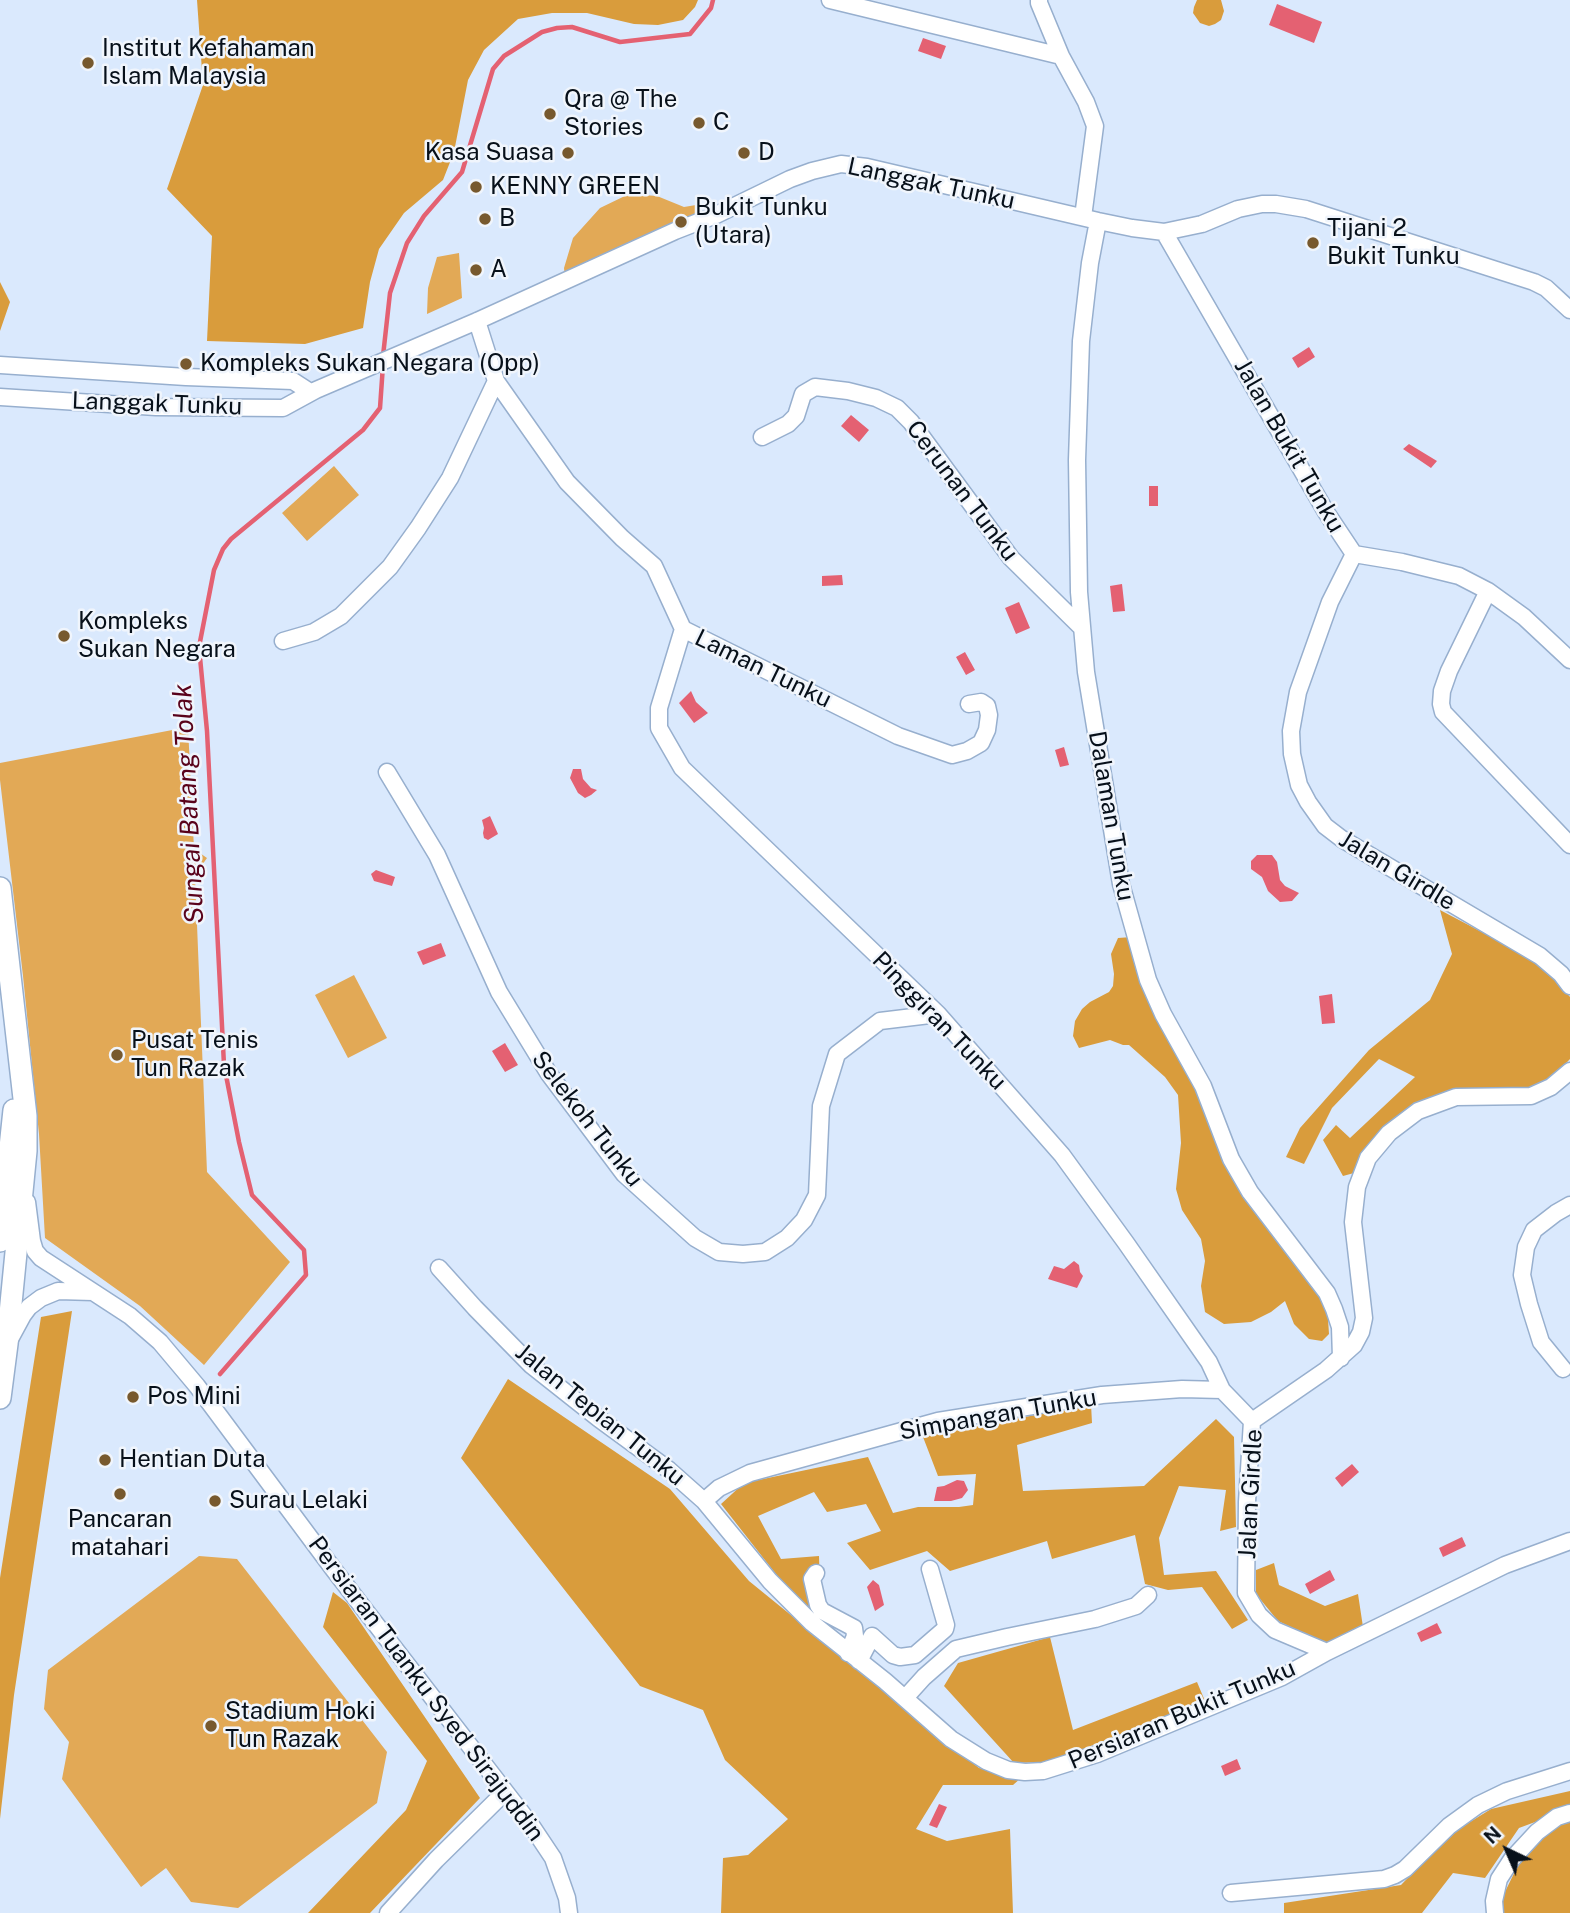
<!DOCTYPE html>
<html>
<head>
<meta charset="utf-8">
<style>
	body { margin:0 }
	#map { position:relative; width:1570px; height:1913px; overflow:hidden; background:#dae9fd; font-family:"Public Sans",sans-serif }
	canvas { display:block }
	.north { position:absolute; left:1472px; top:1815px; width:70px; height:70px; -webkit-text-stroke:5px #f0f5fc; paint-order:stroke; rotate:316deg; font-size:19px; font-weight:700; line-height:28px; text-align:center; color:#07101a }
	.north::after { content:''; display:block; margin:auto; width:24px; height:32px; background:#07101a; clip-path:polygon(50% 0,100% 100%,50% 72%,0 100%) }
</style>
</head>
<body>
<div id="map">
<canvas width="1570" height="1913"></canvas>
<div class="north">N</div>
</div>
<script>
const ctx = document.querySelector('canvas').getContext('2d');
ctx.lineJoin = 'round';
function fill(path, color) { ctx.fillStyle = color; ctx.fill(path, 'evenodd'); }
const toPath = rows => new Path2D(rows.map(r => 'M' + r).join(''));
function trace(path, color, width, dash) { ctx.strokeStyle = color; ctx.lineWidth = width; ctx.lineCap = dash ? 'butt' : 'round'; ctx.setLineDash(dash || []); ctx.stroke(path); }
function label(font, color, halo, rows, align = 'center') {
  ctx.font = font + ' "Public Sans",sans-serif'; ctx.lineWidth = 5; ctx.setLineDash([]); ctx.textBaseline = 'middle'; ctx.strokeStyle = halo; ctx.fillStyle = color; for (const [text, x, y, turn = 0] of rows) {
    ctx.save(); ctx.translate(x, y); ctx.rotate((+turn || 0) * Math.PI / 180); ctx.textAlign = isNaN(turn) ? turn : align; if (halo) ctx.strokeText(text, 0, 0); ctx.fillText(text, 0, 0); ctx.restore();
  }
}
fill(toPath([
	[629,194,657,196,684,207,696,205,699,214,565,278,564,268,573,238,600,208],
	[459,253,462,298,427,314,428,288,437,257],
	[334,466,359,495,307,541,282,513],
	[188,727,194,849,207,858,195,875,207,1172,290,1262,204,1365,140,1306,45,1238,39,1134,23,976,0,780,0,763],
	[354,975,387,1038,348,1058,315,995],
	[199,1556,237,1559,387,1752,377,1803,238,1908,191,1902,166,1868,141,1887,62,1779,69,1742,44,1709,48,1670]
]), '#e2a956');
fill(toPath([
	[197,0,698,0,695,7,683,20,658,25,634,24,587,13,552,13,518,19,484,50,468,80,454,152,443,180,404,213,379,249,370,282,363,328,305,344,207,341,212,236,167,189,203,85],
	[1197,0,1221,0,1224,11,1221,20,1215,24,1209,26,1200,23,1193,13,1194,7],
	[0,282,10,302,0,331],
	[1440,910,1535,960,1558,982,1570,997,1570,1059,1548,1082,1523,1089,1439,1095,1394,1119,1369,1143,1354,1173,1343,1176,1323,1140,1336,1125,1350,1138,1415,1077,1379,1059,1332,1108,1304,1164,1286,1157,1300,1128,1369,1050,1430,1000,1452,954],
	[1132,937,1204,1110,1327,1304,1329,1334,1322,1341,1309,1339,1294,1324,1285,1301,1271,1312,1251,1322,1224,1324,1205,1312,1201,1286,1205,1261,1201,1239,1182,1210,1176,1189,1181,1143,1178,1095,1165,1077,1129,1045,1123,1045,1110,1040,1079,1048,1073,1036,1075,1021,1082,1009,1090,1002,1109,992,1113,986,1114,974,1111,954,1118,938],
	[72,1311,14,1695,0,1819,0,1578,41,1317],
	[508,1379,670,1489,749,1581,979,1768,1021,1778,1013,1785,943,1785,916,1829,947,1841,1010,1829,1013,1913,721,1913,723,1858,748,1855,788,1819,725,1760,703,1710,640,1686,461,1458],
	[1091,1404,1092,1423,1017,1445,1023,1491,1144,1486,1216,1419,1234,1437,1236,1527,1220,1531,1226,1490,1179,1486,1159,1538,1164,1575,1216,1571,1248,1620,1232,1629,1202,1587,1168,1590,1145,1584,1135,1535,1052,1559,1047,1541,950,1571,927,1551,870,1570,847,1543,881,1531,866,1504,827,1512,814,1492,758,1516,781,1559,819,1556,821,1619,797,1601,721,1504,744,1483,868,1457,893,1513,918,1507,959,1507,973,1505,976,1474,938,1476,923,1437],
	[1274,1563,1279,1585,1325,1606,1358,1594,1363,1627,1325,1643,1278,1621,1256,1594,1256,1570],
	[333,1592,347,1603,480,1798,370,1913,308,1913,406,1810,427,1761,323,1627],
	[1050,1637,1073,1730,1197,1682,1205,1701,1050,1762,1014,1763,944,1686,958,1663],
	[1570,1791,1570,1809,1519,1828,1485,1878,1453,1873,1422,1913,1284,1913,1284,1903,1401,1885,1449,1835,1491,1809],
	[1570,1822,1570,1913,1502,1913,1501,1900,1521,1859,1552,1828]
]), '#d99c3c');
fill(toPath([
	[1277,4,1322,22,1314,43,1269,25],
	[923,38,946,46,941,59,918,51],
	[1309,347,1315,357,1298,368,1292,358],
	[851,415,869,430,859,442,841,426],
	[1409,444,1437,461,1431,468,1403,449],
	[1149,486,1158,486,1158,506,1149,506],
	[842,575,843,585,822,586,822,576],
	[1122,584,1125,611,1113,612,1110,586],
	[1019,602,1030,628,1016,634,1005,608],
	[965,652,975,670,966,675,956,657],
	[691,691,696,702,708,713,694,723,679,703],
	[1064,747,1069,765,1060,767,1055,750],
	[573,769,581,769,583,779,591,788,597,790,591,795,585,798,578,793,570,778],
	[490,816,498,834,488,840,484,838,483,833,484,828,482,820],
	[1257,855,1272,855,1277,862,1280,880,1285,886,1299,893,1292,901,1280,902,1268,891,1262,877,1251,869,1251,861],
	[376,870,395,877,392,886,374,881,371,874],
	[441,943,446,956,423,965,417,952],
	[1332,994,1335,1023,1322,1024,1319,996],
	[505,1043,518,1065,505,1072,492,1051],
	[1074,1261,1079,1265,1080,1272,1083,1276,1077,1288,1048,1279,1054,1266,1064,1269],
	[1352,1464,1359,1472,1342,1487,1335,1478],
	[957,1480,964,1481,968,1490,962,1498,951,1501,934,1501,937,1487,944,1486],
	[1462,1537,1466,1546,1443,1557,1439,1548],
	[1330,1570,1335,1580,1310,1594,1305,1584],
	[873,1580,879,1585,884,1605,875,1611,867,1587],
	[1437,1623,1442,1633,1421,1642,1417,1633],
	[1237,1759,1241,1769,1225,1776,1221,1766],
	[939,1804,947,1807,937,1828,929,1825]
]), '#e46172');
trace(toPath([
	[383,356,390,293,407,243,424,216,462,172,493,69,504,56,542,32,557,28,572,27,620,42,690,34,711,8,713,0],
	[220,1374,306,1275,304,1250,252,1195,239,1142,224,1065,207,731,199,647,214,570,223,549,231,539,363,430,380,408,383,365]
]), '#e46172', 4.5);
const minor = toPath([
	[830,0,1061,56],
	[1039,0,1039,3,1061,56,1086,102,1095,126,1083,217],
	[1098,221,1090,263,1081,341,1077,460,1079,592,1086,672,1121,884,1148,980,1163,1014,1203,1086,1231,1159,1250,1192,1327,1293,1334,1309,1340,1327,1341,1358],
	[1164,232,1326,512,1354,554,1402,562,1459,576,1488,591,1524,617,1570,660],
	[477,321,496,381,567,482,622,538,654,566,683,629,898,736,952,755,967,751,981,743,987,730,989,715,987,706,981,702,969,704],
	[0,365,186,377,293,381,310,392],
	[0,397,156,407,283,408,316,390,477,321,675,231,716,215,790,179,812,171,841,164,867,167,1098,221,1132,228,1164,232,1202,224,1238,209,1262,204,1276,204,1306,209,1534,282,1546,288,1570,310],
	[762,437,788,424,796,416,803,394,815,387,848,391,876,398,897,408,911,422,1011,558,1082,628],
	[1354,554,1330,602,1298,692,1291,731,1292,754,1299,785,1308,802,1325,826,1342,839,1540,956,1561,974,1570,986],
	[1488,591,1449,671,1442,691,1441,704,1443,712,1570,845],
	[683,629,659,708,659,728,682,768,938,1014,1062,1155,1126,1243,1209,1362,1222,1390,1252,1421],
	[283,641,314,632,341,616,390,567,418,528,450,478,496,381],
	[387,772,437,855,499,992,549,1074,624,1174,695,1238,719,1252,743,1254,765,1252,787,1238,804,1220,817,1195,821,1106,837,1054,880,1021,938,1014],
	[27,1202,32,1241,35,1251,41,1258,130,1316,160,1342,197,1386,334,1570,531,1825,553,1858,567,1898,569,1913],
	[439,1268,475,1308,531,1365,598,1418,669,1470,704,1501,770,1581,812,1623,885,1681,951,1739,986,1761,1008,1770,1025,1772,1043,1771,1097,1754,1282,1677,1327,1652,1505,1565,1570,1541],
	[10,1339,23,1315,29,1307,41,1298,58,1291,93,1292],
	[1563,1369,1541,1342,1529,1304,1522,1275,1526,1247,1534,1230,1556,1213,1570,1205],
	[704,1501,719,1488,750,1473,938,1421,1102,1395,1182,1389,1222,1390],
	[816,1573,812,1579,818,1605,822,1611,854,1628,855,1636,848,1653],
	[1327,1652,1275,1630,1259,1615,1246,1593,1247,1502,1252,1421,1326,1370,1354,1345,1361,1332,1364,1318,1353,1222,1357,1187,1368,1158,1389,1133,1418,1111,1456,1097,1531,1096,1551,1087,1570,1071],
	[859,1661,872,1636,893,1655,900,1657,915,1655,945,1629,946,1625,930,1569],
	[905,1698,924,1677,956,1649,1007,1637,1095,1619,1136,1606,1148,1595],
	[1231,1893,1384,1879,1395,1875,1405,1869,1449,1826,1478,1805,1507,1791,1570,1771],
	[388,1913,436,1860,505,1792],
	[1495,1913,1494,1901,1499,1879,1512,1859,1537,1832,1557,1817,1570,1813]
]);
const major = toPath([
	[0,888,26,1116,26,1151,7,1344,0,1398],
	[0,1241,14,1110]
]);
trace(minor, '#97afce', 19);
trace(major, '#97afce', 24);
trace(minor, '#fff', 16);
trace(major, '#fff', 21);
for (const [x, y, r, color] of [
	[88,63,7,"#77592e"],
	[550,114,7,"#77592e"],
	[699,123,7,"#77592e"],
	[568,153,7,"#77592e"],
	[744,153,7,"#77592e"],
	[476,187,7,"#77592e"],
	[485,219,7,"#77592e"],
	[681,222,7,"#77592e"],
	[1313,243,7,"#77592e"],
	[476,270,7,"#77592e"],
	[186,364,7,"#77592e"],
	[64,636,7,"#77592e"],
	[117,1055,7,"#77592e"],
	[133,1397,7,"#77592e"],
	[105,1460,7,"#77592e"],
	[120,1494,7,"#77592e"],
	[215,1501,7,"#77592e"],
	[211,1726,7,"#77592e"]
]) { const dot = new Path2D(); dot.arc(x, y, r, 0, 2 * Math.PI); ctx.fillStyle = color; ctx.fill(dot); trace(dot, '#f0f5fc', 2.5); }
label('24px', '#07101a', '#f0f5fc', [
	["Institut Kefahaman",102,49],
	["Islam Malaysia",102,77],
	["Qra @ The",564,100],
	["Stories",564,128],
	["C",713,123],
	["Kasa Suasa",554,153,"right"],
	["D",758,153],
	["KENNY GREEN",490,187],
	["Bukit Tunku",695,208],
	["(Utara)",695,236],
	["B",499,219],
	["Tijani 2",1327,229],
	["Bukit Tunku",1327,257],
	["A",490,270],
	["Kompleks Sukan Negara (Opp)",200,364],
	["Kompleks",78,622],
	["Sukan Negara",78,650],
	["Pusat Tenis",131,1041],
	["Tun Razak",131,1069],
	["Pos Mini",147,1397],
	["Hentian Duta",119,1460],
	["Surau Lelaki",229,1501],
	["Pancaran",120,1520,"center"],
	["matahari",120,1548,"center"],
	["Stadium Hoki",225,1712],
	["Tun Razak",225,1740]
], 'left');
label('24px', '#07101a', '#f0f5fc', [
	["Langgak Tunku",931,184,12],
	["Langgak Tunku",157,404,2],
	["Jalan Bukit Tunku",1289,446,60],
	["Cerunan Tunku",962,491,53],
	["Laman Tunku",763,669,26],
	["Dalaman Tunku",1111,816,80],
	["Jalan Girdle",1397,871,31],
	["Pinggiran Tunku",939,1021,46],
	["Selekoh Tunku",587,1119,52],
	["Jalan Tepian Tunku",600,1415,39],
	["Simpangan Tunku",998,1415,-10],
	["Jalan Girdle",1251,1494,-87],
	["Persiaran Tuanku Syed Sirajuddin",426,1689,53],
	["Persiaran Bukit Tunku",1182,1715,-23]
]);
label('italic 26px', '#59021a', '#f0f5fc', [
	["Sungai Batang Tolak",189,804,-93]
]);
</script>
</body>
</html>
